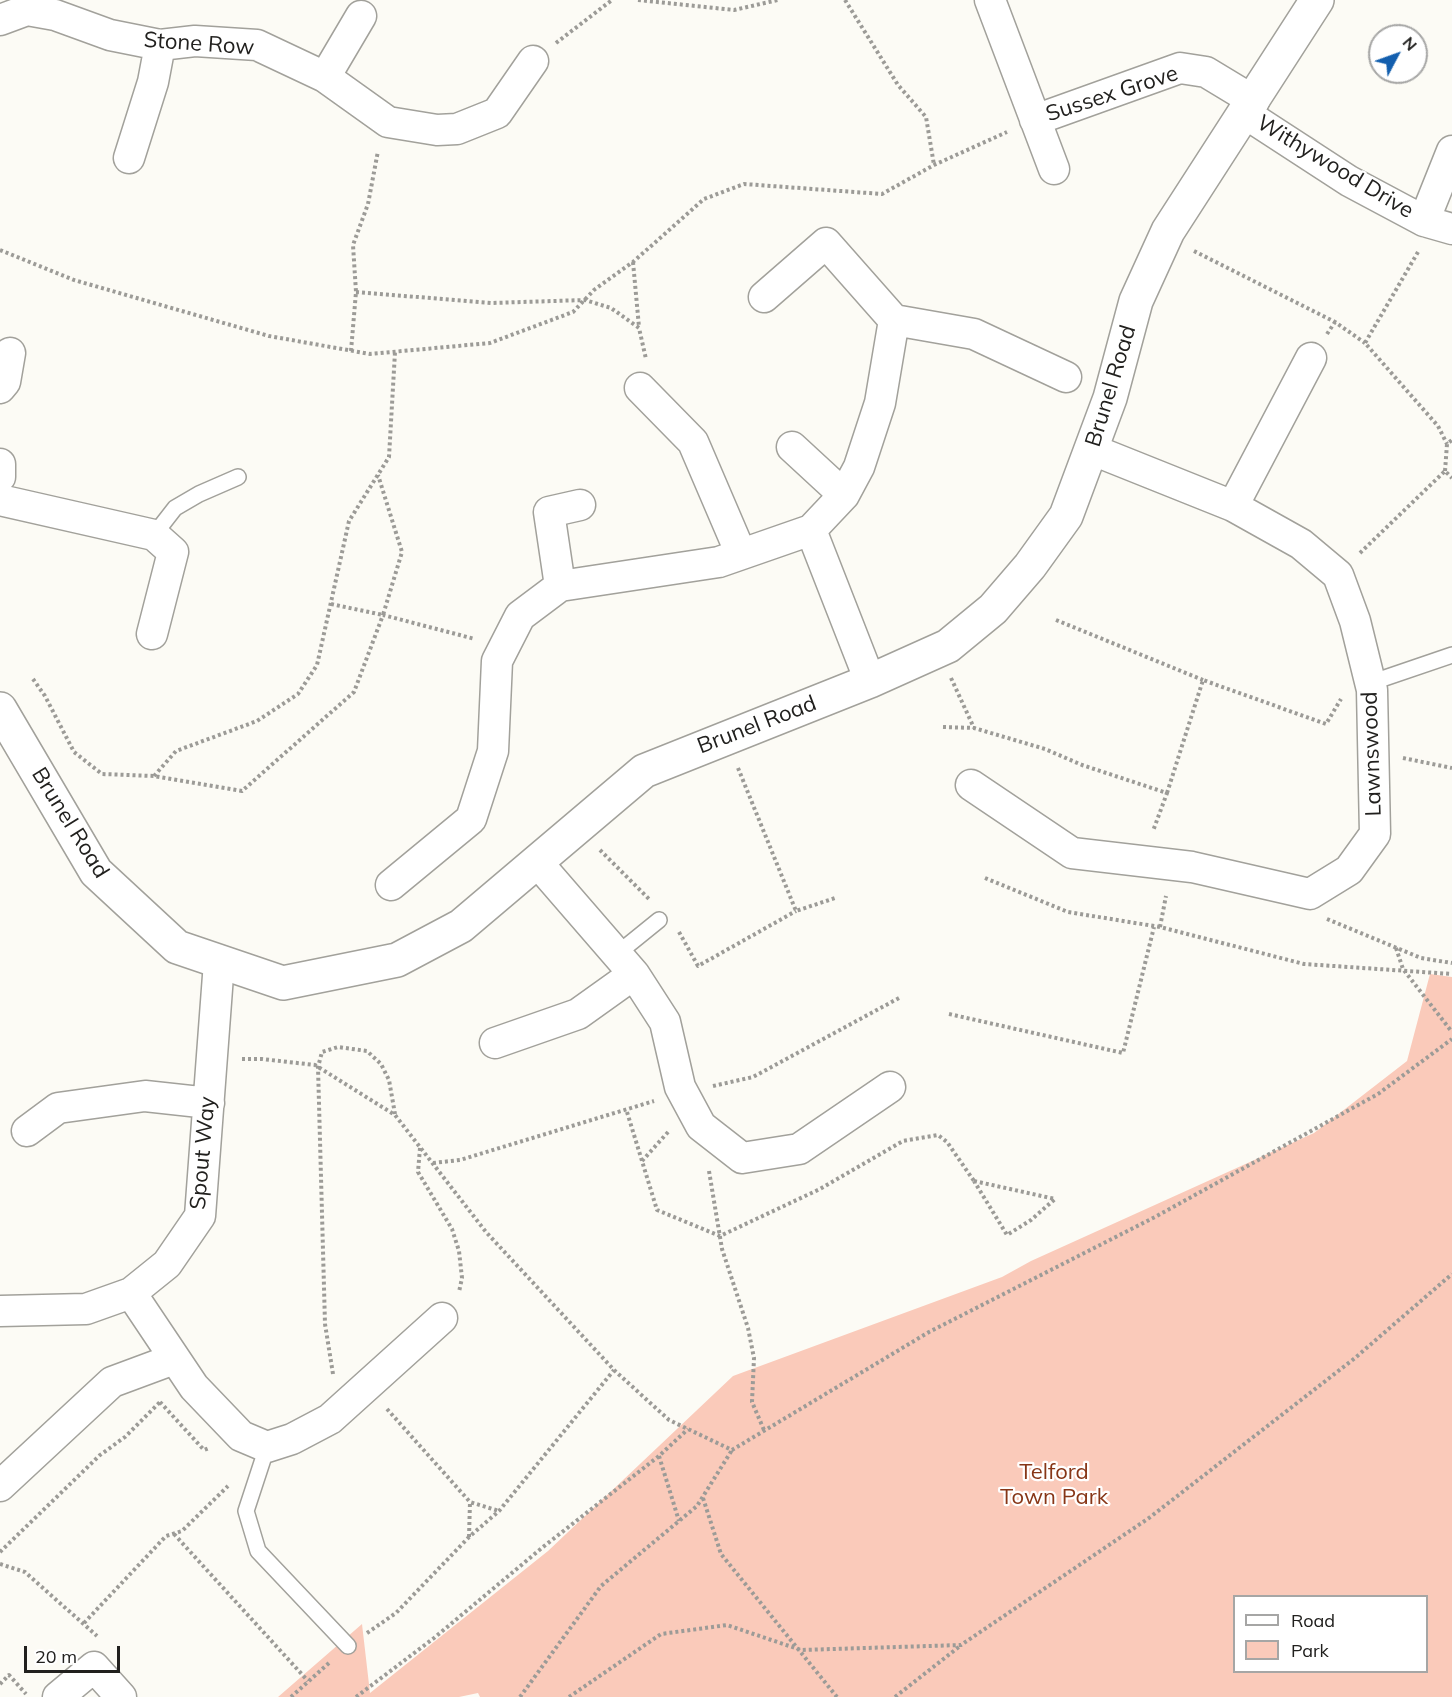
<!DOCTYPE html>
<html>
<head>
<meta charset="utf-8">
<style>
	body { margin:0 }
	#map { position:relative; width:1452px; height:1697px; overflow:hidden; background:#fcfbf5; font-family:Mulish,sans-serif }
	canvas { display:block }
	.legend { position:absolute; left:1233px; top:1595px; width:195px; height:78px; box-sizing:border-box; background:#fff; border:2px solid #a6a6a5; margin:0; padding:8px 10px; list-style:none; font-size:18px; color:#21201e }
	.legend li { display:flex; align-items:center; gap:12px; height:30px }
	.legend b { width:30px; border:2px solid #a6a6a5 }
	.north { position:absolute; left:1368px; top:24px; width:60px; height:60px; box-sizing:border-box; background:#fff; border:2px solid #a6a6a5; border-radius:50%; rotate:49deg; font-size:16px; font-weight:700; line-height:24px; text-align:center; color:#21201e }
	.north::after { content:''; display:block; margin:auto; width:21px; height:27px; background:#135fae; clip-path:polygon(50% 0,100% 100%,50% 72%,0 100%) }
	.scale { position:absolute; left:24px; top:1646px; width:96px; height:27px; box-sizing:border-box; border:3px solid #21201e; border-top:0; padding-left:8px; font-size:18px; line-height:21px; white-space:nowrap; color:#21201e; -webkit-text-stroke:4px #fff; paint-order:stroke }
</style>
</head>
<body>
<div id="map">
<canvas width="1452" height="1697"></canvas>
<ul class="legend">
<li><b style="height:8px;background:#fff"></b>Road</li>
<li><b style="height:16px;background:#facaba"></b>Park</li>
</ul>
<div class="north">N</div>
<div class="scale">20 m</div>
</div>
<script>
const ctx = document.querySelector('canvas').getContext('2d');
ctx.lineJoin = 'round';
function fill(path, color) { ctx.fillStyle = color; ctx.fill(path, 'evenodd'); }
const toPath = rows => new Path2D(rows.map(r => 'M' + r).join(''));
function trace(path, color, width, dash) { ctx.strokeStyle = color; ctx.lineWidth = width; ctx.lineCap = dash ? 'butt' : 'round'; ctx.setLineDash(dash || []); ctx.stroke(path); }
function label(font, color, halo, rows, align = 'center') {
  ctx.font = font + ' Mulish,sans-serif'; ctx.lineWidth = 4.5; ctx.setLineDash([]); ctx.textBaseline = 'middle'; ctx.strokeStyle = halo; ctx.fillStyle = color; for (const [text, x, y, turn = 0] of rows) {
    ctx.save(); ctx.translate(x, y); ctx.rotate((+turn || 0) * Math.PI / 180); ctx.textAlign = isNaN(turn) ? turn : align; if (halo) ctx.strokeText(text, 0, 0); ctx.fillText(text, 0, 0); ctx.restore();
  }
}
fill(toPath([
	[1430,974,1452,977,1452,1697,480,1697,478,1693,459,1697,278,1697,362,1624,370,1693,548,1551,733,1376,1002,1277,1031,1261,1314,1133,1407,1061],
	[1234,1596,1426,1596,1426,1672,1234,1672]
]), '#facaba');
const service = toPath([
	[154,535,175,508,199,494,238,477],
	[1370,683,1452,655],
	[617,954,659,920],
	[267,1447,246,1511,258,1551,348,1646]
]);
const minor = toPath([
	[990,0,1054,169],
	[0,20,27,10,55,15,110,35,160,45,195,41,257,45,325,77,388,122,437,130,457,129,497,113,533,61],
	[325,77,361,16],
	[1246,114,1349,181,1424,221,1452,229],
	[1035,120,1180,68,1206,72,1254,101],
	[129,158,153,82,160,45],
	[1424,221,1452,151],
	[764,297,826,243,894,320],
	[0,388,5,382,10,353],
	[640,388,693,442,741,554],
	[792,447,844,495],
	[0,464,0,477],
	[0,500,154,535,173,552,152,634],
	[1233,506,1311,358],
	[811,530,870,681],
	[560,586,549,512,580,505],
	[971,785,1072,853,1192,867,1310,894,1349,870,1375,834,1372,690,1355,621,1338,575,1301,544,1233,506,1093,450],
	[537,862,634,974,665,1022,680,1087,701,1126,742,1158,799,1149,890,1087],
	[391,885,471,819,493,751,497,661,520,616,560,586,719,562,811,530,844,495,859,467,880,403,894,320,974,334,1066,377],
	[495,1043,578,1014,634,974],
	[27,1131,58,1108,145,1096,209,1103],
	[131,1293,194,1387,241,1436,267,1447,292,1439,330,1419,442,1318],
	[0,1311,86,1309,131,1293,167,1264,200,1216,219,962],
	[0,1486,112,1382,174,1359],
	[58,1697,94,1667,121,1697]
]);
const tertiary = toPath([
	[0,709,96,872,177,947,283,983,397,960,461,926,644,771,870,681,948,646,993,609,1030,566,1066,516,1110,398,1136,301,1168,231,1317,0]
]);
trace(service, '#a2a19b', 18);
trace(minor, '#a2a19b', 33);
trace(tertiary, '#a2a19b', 36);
trace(toPath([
	[638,0,734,10,778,0],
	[845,0,898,85,926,117,934,165],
	[556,43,612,0],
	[0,250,74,280,269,336,370,354,490,343,573,312,594,290,633,262,704,199,744,184,882,194,934,165,1007,132],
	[1194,251,1335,322,1365,343],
	[1418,252,1365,343,1438,426,1447,444],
	[633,262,639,327],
	[356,292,491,303,585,300,611,308,639,328,646,359],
	[1327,334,1335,322],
	[351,351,356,292,353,245,368,204,378,151],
	[1445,471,1447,444,1452,440],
	[1360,553,1445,471,1452,478],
	[331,604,383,615,402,552,378,475],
	[1056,620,1203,680],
	[951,678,974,728],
	[33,679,45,696,74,752,102,774,154,776,242,791,354,692,383,615,475,639],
	[943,727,974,728,1045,749,1082,765,1167,793,1153,831],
	[1403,758,1452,768],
	[738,768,796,911,835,898],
	[154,776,176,751,257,721,298,694,317,665,349,521,389,457,395,352],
	[1167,793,1203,680,1326,724,1341,699],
	[600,850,650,900],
	[985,878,1068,912,1160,927,1304,964,1452,974],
	[1327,919,1421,958,1452,963],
	[1160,927,1166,896],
	[679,932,698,966,796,911],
	[1396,948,1403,969,1452,1032],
	[949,1014,1123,1053,1154,927],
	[242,1059,262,1059,315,1065,395,1115,486,1232,614,1370,669,1420,732,1450,929,1332,1155,1217,1378,1094,1452,1039],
	[713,1086,753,1077,899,998],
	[627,1112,657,1210,720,1236,820,1189,903,1141,938,1135,947,1142,974,1181],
	[420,1148,418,1172,452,1229,459,1251,462,1278,459,1292],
	[642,1161,669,1131],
	[433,1163,460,1160,654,1101],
	[709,1171,722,1249,748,1328,754,1358,752,1402,764,1430],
	[974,1181,1055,1199,1031,1220,1007,1235,974,1181],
	[333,1374,325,1324,318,1067,322,1052,338,1047,367,1051,381,1064,389,1080,395,1114],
	[160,1402,204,1450,209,1448],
	[387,1409,470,1502,499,1511],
	[659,1456,679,1521],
	[703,1498,721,1554,837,1697],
	[174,1534,308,1681],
	[469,1537,470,1502],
	[0,1552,100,1455,125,1437,160,1402],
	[0,1564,25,1572,97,1636],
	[84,1623,166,1536,182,1531,228,1486],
	[367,1633,396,1613,469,1537,499,1511,614,1370],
	[0,1684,9,1675,26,1694],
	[291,1697,330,1662],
	[356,1697,434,1638,543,1547,659,1456,688,1429],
	[520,1697,601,1586,697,1506,732,1450],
	[569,1697,661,1634,727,1625,801,1650,961,1645,1149,1518,1355,1358,1452,1274],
	[895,1697,960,1646]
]), '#9c9b97', 4, [3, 3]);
trace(service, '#fff', 15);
trace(minor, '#fff', 30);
trace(tertiary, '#fff', 33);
label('22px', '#21201e', '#fff', [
	["Stone Row",199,44,4],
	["Sussex Grove",1112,94,-18],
	["Withywood Drive",1335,167,31],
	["Brunel Road",1111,386,-73],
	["Brunel Road",757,725,-21],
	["Lawnswood",1372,754,-92],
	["Brunel Road",70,823,58],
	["Spout Way",203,1153,-85]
]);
label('22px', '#873617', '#fff', [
	["Telford",1054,1472],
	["Town Park",1054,1497]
]);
</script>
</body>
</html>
